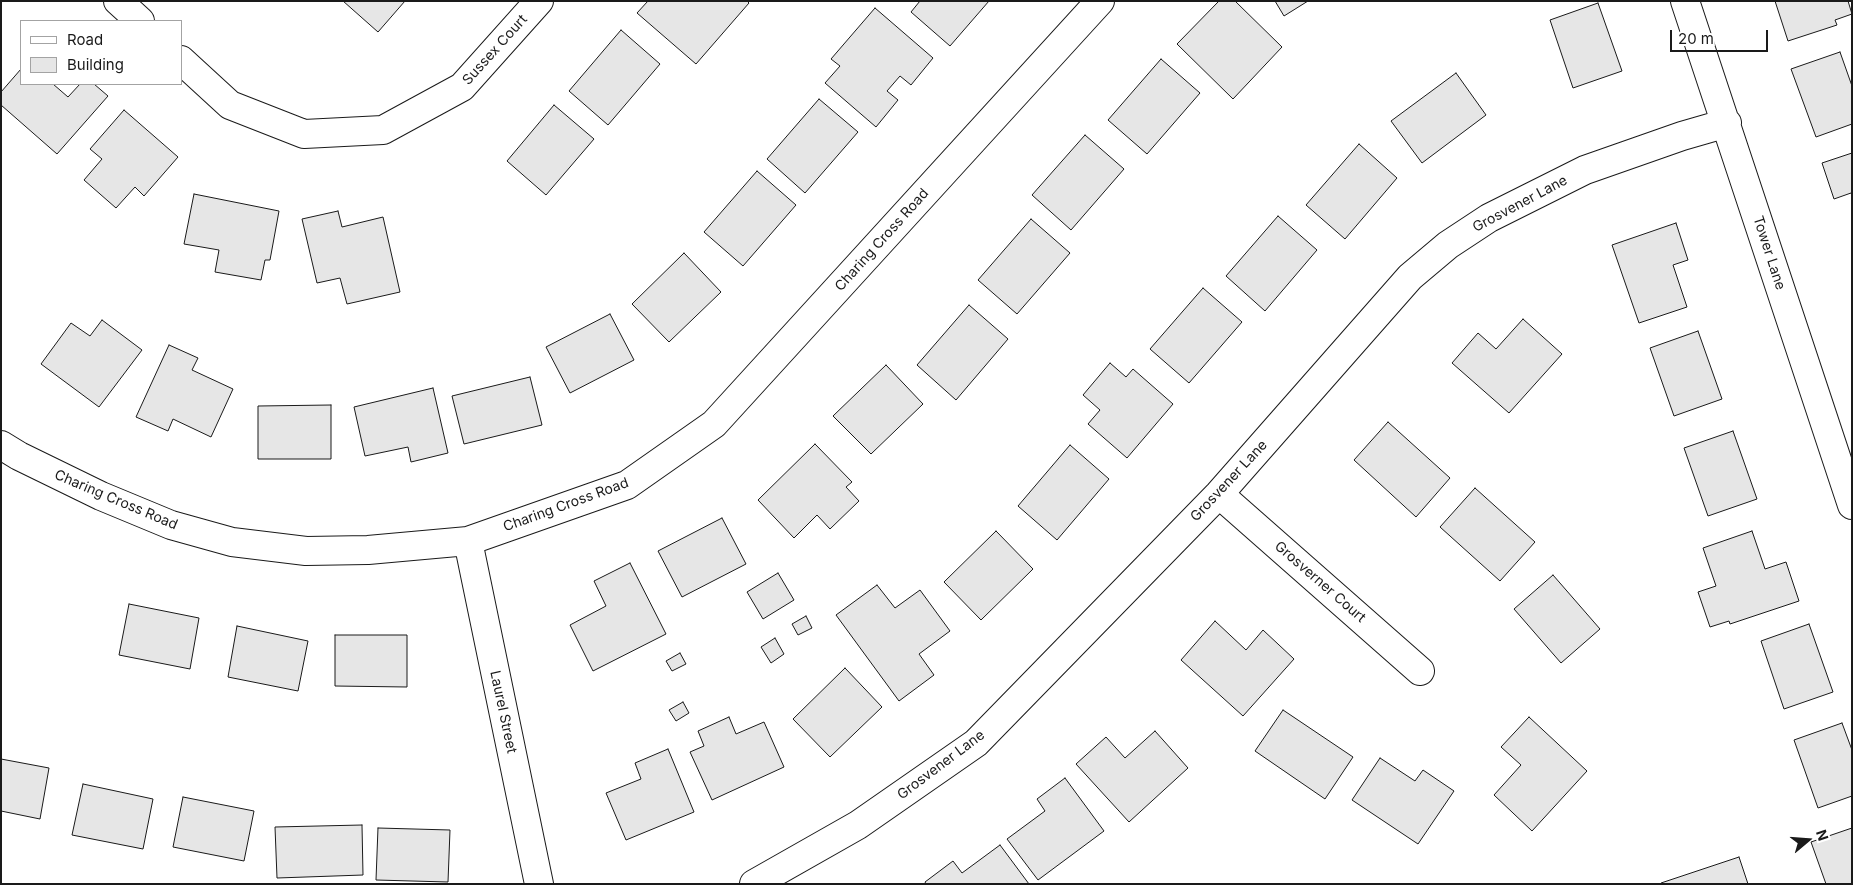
<!DOCTYPE html>
<html>
<head>
<meta charset="utf-8">
<style>
	body { margin:0 }
	#map { position:relative; width:1853px; height:885px; overflow:hidden; background:#fff; font-family:Inter,sans-serif }
	canvas { display:block }
	.frame { position:absolute; inset:0; border:2px solid #1a1a1a; pointer-events:none }
	.legend { position:absolute; left:20px; top:20px; width:162px; height:65px; box-sizing:border-box; background:#fff; border:1px solid #a3a3a3; margin:0; padding:6px 9px; list-style:none; font-size:15px; color:#1a1a1a }
	.legend li { display:flex; align-items:center; gap:10px; height:25px }
	.legend b { width:25px; border:1px solid #a3a3a3 }
	.north { position:absolute; left:1783px; top:815px; width:50px; height:50px; -webkit-text-stroke:4px #fff; paint-order:stroke; rotate:72deg; font-size:14px; font-weight:700; line-height:20px; text-align:center; color:#1a1a1a }
	.north::after { content:''; display:block; margin:auto; width:18px; height:22px; background:#1a1a1a; clip-path:polygon(50% 0,100% 100%,50% 72%,0 100%) }
	.scale { position:absolute; left:1670px; top:30px; width:98px; height:22px; box-sizing:border-box; border:2px solid #1a1a1a; border-top:0; padding-left:6px; font-size:15px; line-height:18px; white-space:nowrap; color:#1a1a1a; -webkit-text-stroke:4px #fff; paint-order:stroke }
</style>
</head>
<body>
<div id="map">
<canvas width="1853" height="885"></canvas>
<div class="frame"></div>
<ul class="legend">
<li><b style="height:6px;background:#fff"></b>Road</li>
<li><b style="height:14px;background:#e6e6e6"></b>Building</li>
</ul>
<div class="north">N</div>
<div class="scale">20 m</div>
</div>
<script>
const ctx = document.querySelector('canvas').getContext('2d');
ctx.lineJoin = 'round';
function fill(path, color) { ctx.fillStyle = color; ctx.fill(path, 'evenodd'); }
const toPath = rows => new Path2D(rows.map(r => 'M' + r).join(''));
function trace(path, color, width, dash) { ctx.strokeStyle = color; ctx.lineWidth = width; ctx.lineCap = dash ? 'butt' : 'round'; ctx.setLineDash(dash || []); ctx.stroke(path); }
function label(font, color, halo, rows, align = 'center') {
  ctx.font = font + ' Inter,sans-serif'; ctx.lineWidth = 4; ctx.setLineDash([]); ctx.textBaseline = 'middle'; ctx.strokeStyle = halo; ctx.fillStyle = color; for (const [text, x, y, turn = 0] of rows) {
    ctx.save(); ctx.translate(x, y); ctx.rotate((+turn || 0) * Math.PI / 180); ctx.textAlign = isNaN(turn) ? turn : align; if (halo) ctx.strokeText(text, 0, 0); ctx.fillText(text, 0, 0); ctx.restore();
  }
}
const building = toPath([
	[343,1,405,1,378,32,343,1],
	[648,1,747,1,749,3,696,64,637,13,648,1],
	[920,1,989,1,950,46,911,12,920,1],
	[1219,1,1235,1,1282,47,1233,99,1177,44,1219,1],
	[1275,1,1308,1,1284,16,1275,1],
	[1775,1,1848,1,1852,14,1835,20,1837,25,1788,41,1775,1],
	[1598,3,1622,71,1573,88,1550,20,1598,3],
	[875,8,933,58,911,85,900,76,887,91,898,100,876,127,825,83,840,66,831,59,875,8],
	[621,30,660,64,608,125,569,91,621,30],
	[1840,52,1852,86,1852,124,1816,137,1791,69,1840,52],
	[1161,59,1200,93,1147,154,1108,120,1161,59],
	[21,69,21,84,53,84,68,97,80,84,94,84,108,96,57,154,1,105,1,92,21,69],
	[1456,73,1486,115,1422,163,1391,121,1456,73],
	[819,99,858,132,805,193,767,159,819,99],
	[554,105,594,139,546,195,507,161,554,105],
	[124,110,178,157,144,196,135,187,116,208,84,180,102,159,90,149,124,110],
	[1085,135,1124,169,1071,230,1032,195,1085,135],
	[1359,144,1397,178,1345,239,1306,205,1359,144],
	[1852,153,1852,195,1851,193,1834,199,1822,163,1852,153],
	[757,171,796,205,743,266,704,232,757,171],
	[194,194,279,211,270,260,265,260,261,280,215,272,219,250,184,244,194,194],
	[338,211,342,227,383,217,400,292,347,304,340,278,317,283,302,219,338,211],
	[1278,216,1317,250,1265,311,1226,276,1278,216],
	[1031,219,1070,253,1017,314,978,280,1031,219],
	[1676,223,1688,260,1673,265,1687,307,1639,323,1612,245,1676,223],
	[684,253,721,292,669,342,632,304,684,253],
	[1203,288,1242,322,1189,383,1150,349,1203,288],
	[969,305,1008,339,956,400,917,365,969,305],
	[610,314,634,360,570,393,546,347,610,314],
	[1523,319,1562,354,1509,413,1452,363,1478,333,1496,349,1523,319],
	[102,320,142,350,99,407,41,364,71,323,90,336,102,320],
	[1698,331,1722,399,1674,416,1650,348,1698,331],
	[169,345,198,358,192,370,233,389,211,437,173,419,168,431,136,417,169,345],
	[1110,363,1126,377,1133,369,1173,404,1127,458,1088,424,1100,410,1083,395,1110,363],
	[886,365,923,404,871,454,833,416,886,365],
	[530,377,542,425,464,444,452,396,530,377],
	[433,388,448,453,411,462,408,447,365,456,354,407,433,388],
	[331,405,331,459,258,459,258,406,331,405],
	[1388,422,1450,478,1416,517,1354,460,1388,422],
	[1733,431,1757,499,1708,516,1684,448,1733,431],
	[815,444,852,482,846,487,859,501,830,529,817,515,794,538,758,500,815,444],
	[1070,445,1109,479,1057,540,1018,506,1070,445],
	[1475,488,1535,542,1500,581,1440,527,1475,488],
	[722,518,746,564,682,597,658,551,722,518],
	[996,531,1033,569,981,620,944,582,996,531],
	[1752,531,1765,569,1786,562,1799,601,1730,624,1729,621,1710,627,1698,592,1716,586,1703,548,1752,531],
	[630,563,666,634,593,671,570,625,606,606,594,581,630,563],
	[778,573,794,600,763,619,747,592,778,573],
	[1553,575,1600,629,1561,663,1514,609,1553,575],
	[877,585,895,608,920,590,950,631,919,654,934,675,899,701,836,615,877,585],
	[129,604,199,618,190,669,119,655,129,604],
	[806,616,812,628,798,635,792,624,806,616],
	[1215,621,1246,650,1263,630,1294,659,1243,716,1181,660,1215,621],
	[1809,624,1833,692,1784,709,1761,641,1809,624],
	[237,626,308,641,298,691,228,677,237,626],
	[335,635,407,635,407,687,335,686,335,635],
	[775,638,784,654,771,663,761,647,775,638],
	[680,653,686,664,672,671,666,661,680,653],
	[845,668,882,707,830,757,793,719,845,668],
	[683,702,689,713,676,721,669,710,683,702],
	[1283,710,1353,757,1325,799,1255,751,1283,710],
	[729,717,736,734,764,722,784,767,712,800,690,752,704,746,698,731,729,717],
	[1529,717,1587,771,1532,831,1494,795,1521,765,1501,747,1529,717],
	[1842,723,1852,750,1852,796,1818,808,1794,740,1842,723],
	[1155,731,1188,768,1129,822,1076,764,1106,737,1125,758,1155,731],
	[668,749,694,812,626,840,606,793,641,779,635,763,668,749],
	[1380,758,1415,781,1423,770,1454,791,1418,844,1352,800,1380,758],
	[1,759,49,768,40,819,1,811,1,759],
	[1065,778,1104,831,1038,880,1007,839,1045,811,1037,799,1065,778],
	[83,784,153,799,143,849,72,835,83,784],
	[183,797,254,811,244,861,173,847,183,797],
	[362,825,363,875,277,878,275,827,362,825],
	[378,828,450,830,448,882,376,880,378,828],
	[1852,828,1852,884,1826,884,1811,842,1852,828],
	[1000,845,1029,884,926,884,925,882,953,861,962,873,1000,845],
	[1739,857,1748,884,1661,884,1661,883,1739,857]
]);
fill(building, '#e6e6e6');
trace(building, '#1a1a1a', 1);
const minor = toPath([
	[118,1,140,21],
	[1685,1,1852,505],
	[181,60,230,105,304,134,383,130,462,87,539,1],
	[1,445,19,456,101,496,171,525,232,542,306,551,368,550,468,541,627,485,714,424,1100,1],
	[1219,494,1420,671],
	[468,541,539,884],
	[754,884,858,825,976,743,1219,494,1410,277,1448,245,1489,218,1585,170,1682,136,1727,123]
]);
trace(minor, '#1a1a1a', 30);
trace(minor, '#fff', 28);
label('14px', '#1a1a1a', '#fff', [
	["Sussex Court",495,50,-48],
	["Grosvener Lane",1520,204,-28],
	["Charing Cross Road",882,240,-48],
	["Tower Lane",1769,253,72],
	["Grosvener Lane",1229,481,-47],
	["Charing Cross Road",116,500,23],
	["Charing Cross Road",566,505,-20],
	["Grosverner Court",1320,582,41],
	["Laurel Street",503,712,78],
	["Grosvener Lane",941,765,-37]
]);
</script>
</body>
</html>
